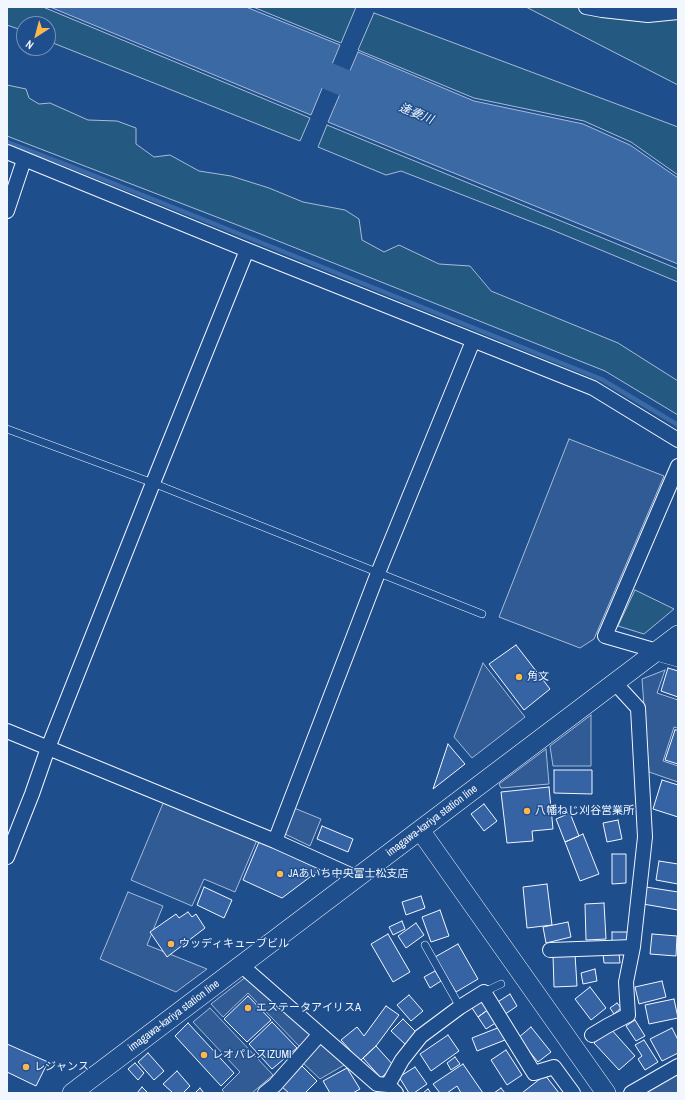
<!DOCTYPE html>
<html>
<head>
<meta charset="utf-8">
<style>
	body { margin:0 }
	#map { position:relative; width:685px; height:1100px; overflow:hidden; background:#1f4e8c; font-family:"Archivo Narrow",sans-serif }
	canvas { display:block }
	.frame { position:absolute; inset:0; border:8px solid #f2f6ff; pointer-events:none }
	.north { position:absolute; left:16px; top:16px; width:40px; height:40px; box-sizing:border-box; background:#1f4e8c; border:1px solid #7391ba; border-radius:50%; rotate:216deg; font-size:11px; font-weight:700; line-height:16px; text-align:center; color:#f2f6ff }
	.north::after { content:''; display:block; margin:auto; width:14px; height:18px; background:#ffb74d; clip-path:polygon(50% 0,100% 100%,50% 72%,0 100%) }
</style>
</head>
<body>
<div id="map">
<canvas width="685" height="1100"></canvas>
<div class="frame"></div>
<div class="north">N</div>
</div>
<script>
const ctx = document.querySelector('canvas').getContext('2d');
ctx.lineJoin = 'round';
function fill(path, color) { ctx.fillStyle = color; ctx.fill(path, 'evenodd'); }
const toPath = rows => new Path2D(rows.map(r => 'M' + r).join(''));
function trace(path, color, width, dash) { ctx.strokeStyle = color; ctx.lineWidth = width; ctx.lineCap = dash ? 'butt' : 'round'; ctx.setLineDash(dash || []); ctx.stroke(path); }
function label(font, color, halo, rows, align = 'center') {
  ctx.font = font + ' "Archivo Narrow","Noto Sans JP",sans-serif'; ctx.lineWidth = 3; ctx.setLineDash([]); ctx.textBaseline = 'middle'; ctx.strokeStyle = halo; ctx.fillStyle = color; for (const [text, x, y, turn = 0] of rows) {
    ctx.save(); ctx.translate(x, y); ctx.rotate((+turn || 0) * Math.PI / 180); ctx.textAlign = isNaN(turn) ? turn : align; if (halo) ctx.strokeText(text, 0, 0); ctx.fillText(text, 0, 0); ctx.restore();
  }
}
const green = toPath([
	[7,7,43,7,310,118,300,141,48,41,48,24,24,24,24,31,7,25,7,7],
	[253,7,356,7,341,43,253,7],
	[526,7,678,7,678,85,526,7],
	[374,13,678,127,678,175,631,142,584,121,474,98,358,50,374,13],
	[7,85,26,89,29,98,39,104,50,103,88,120,117,121,136,128,136,144,154,157,170,155,199,171,231,176,269,188,303,202,345,210,359,219,362,240,384,252,399,245,439,264,470,266,491,291,618,343,678,381,678,415,605,371,258,233,7,136,7,85],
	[327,125,678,269,678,282,550,229,401,171,386,175,318,147,327,125],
	[635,590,674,609,644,634,618,626,635,590]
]);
fill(green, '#245a82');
trace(green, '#a8bbd7', 1);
const parking = toPath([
	[569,439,664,476,594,639,580,648,499,617,569,439],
	[483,663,525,717,472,758,454,737,483,663],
	[665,670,657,693,678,700,678,728,674,727,663,761,678,766,678,782,649,772,642,679,665,670],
	[591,715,591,766,553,766,550,746,591,715],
	[546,749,549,784,501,788,499,784,546,749],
	[164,801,257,840,235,892,204,879,192,906,131,880,164,801],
	[294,808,321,819,310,846,283,833,294,808],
	[128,892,163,906,147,945,207,969,176,992,100,959,128,892],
	[247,976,312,1034,300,1047,248,993,223,1017,211,1004,247,976],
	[210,1008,273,1075,252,1093,225,1093,222,1090,240,1072,193,1022,210,1008],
	[320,1041,346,1064,320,1079,302,1062,320,1041],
	[678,1074,678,1093,643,1093,678,1074]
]);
fill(parking, '#305b95');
trace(parking, '#a8bbd7', 1);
const water = toPath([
	[50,7,246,7,340,45,311,115,50,7],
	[358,52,474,101,583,124,630,145,678,178,678,264,328,122,358,52]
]);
fill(water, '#3b69a3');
trace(water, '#a8bbd7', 1);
trace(toPath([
	[7,142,75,168,601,379,678,425]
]), '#3b69a3', 4.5);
trace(toPath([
	[294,62,379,97]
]), '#3b69a3', 27);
const building = toPath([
	[516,645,550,689,524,710,489,664,516,645],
	[668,668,678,671,678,697,661,691,668,668],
	[675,730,678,730,678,764,665,760,675,730],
	[448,744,465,764,433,789,448,744],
	[554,770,592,770,592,794,554,793,554,770],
	[662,780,678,785,678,817,653,809,662,780],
	[549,787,553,829,532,831,533,841,507,843,501,792,549,787],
	[484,804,497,821,484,831,471,814,484,804],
	[570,813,579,836,565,842,556,819,570,813],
	[618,820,622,839,607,842,603,823,618,820],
	[322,826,353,839,348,852,317,839,322,826],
	[583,834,599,874,580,881,565,842,583,834],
	[259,842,322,868,282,898,243,880,259,842],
	[612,854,626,854,626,883,612,884,612,854],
	[659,861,678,864,678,884,656,880,659,861],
	[547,884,552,925,527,928,523,887,547,884],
	[204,887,232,900,224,918,197,905,204,887],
	[646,887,678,892,678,910,643,904,646,887],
	[421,896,425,908,406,915,402,902,421,896],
	[604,903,606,939,586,940,585,904,604,903],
	[440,910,449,936,431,942,422,917,440,910],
	[188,912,192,917,196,914,205,928,167,957,150,932,176,914,179,918,188,912],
	[402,921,405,929,393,935,389,927,402,921],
	[568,922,571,937,546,943,543,927,568,922],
	[416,923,424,935,406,948,398,936,416,923],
	[612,932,629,932,629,943,612,942,612,932],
	[388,934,410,972,393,982,371,944,388,934],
	[652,934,677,936,676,956,650,954,652,934],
	[458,944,478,979,456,992,435,957,458,944],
	[619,953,620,963,604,963,603,954,619,953],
	[575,954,577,986,554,987,553,955,575,954],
	[595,969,597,981,583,984,581,973,595,969],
	[435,971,441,981,430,988,424,977,435,971],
	[662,981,666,997,639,1004,635,987,662,981],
	[590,987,606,1008,591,1020,575,999,590,987],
	[510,994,517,1006,504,1015,496,1003,510,994],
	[409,995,423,1011,411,1021,397,1005,409,995],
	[248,996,271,1020,247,1042,224,1019,248,996],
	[481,997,489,1009,478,1017,470,1005,481,997],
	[674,999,678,1018,649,1024,645,1005,674,999],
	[617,1003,621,1008,614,1014,610,1008,617,1003],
	[386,1006,399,1015,376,1046,360,1061,341,1040,357,1027,364,1036,386,1006],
	[489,1009,497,1022,486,1029,478,1017,489,1009],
	[403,1019,417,1033,406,1045,391,1031,403,1019],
	[635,1020,645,1036,636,1041,626,1026,635,1020],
	[272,1022,297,1048,272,1069,249,1044,272,1022],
	[188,1023,234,1073,221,1086,175,1036,188,1023],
	[500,1027,505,1040,477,1051,472,1038,500,1027],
	[531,1027,551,1052,538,1062,518,1038,531,1027],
	[610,1028,635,1056,619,1070,594,1043,610,1028],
	[672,1028,678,1040,678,1053,662,1061,650,1039,672,1028],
	[448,1035,459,1051,431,1071,420,1054,448,1035],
	[644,1040,658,1062,645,1070,638,1059,642,1056,635,1045,644,1040],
	[7,1044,48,1062,36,1086,7,1072,7,1044],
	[376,1046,394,1066,381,1078,363,1058,376,1046],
	[506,1050,522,1075,507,1085,491,1060,506,1050],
	[148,1053,164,1071,154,1080,138,1062,148,1053],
	[455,1057,460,1064,451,1070,447,1063,455,1057],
	[135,1063,144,1073,138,1080,128,1069,135,1063],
	[463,1064,483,1093,461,1093,457,1086,447,1093,440,1093,433,1084,463,1064],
	[302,1066,317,1081,305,1093,289,1093,282,1087,302,1066],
	[415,1067,427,1084,414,1093,409,1093,399,1077,415,1067],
	[347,1068,360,1089,353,1093,330,1093,323,1081,347,1068],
	[177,1071,190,1086,183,1093,173,1093,163,1084,177,1071],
	[545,1075,559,1093,522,1093,545,1075],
	[142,1087,148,1093,137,1093,142,1087],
	[200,1088,204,1093,195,1093,200,1088],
	[501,1088,505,1093,494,1093,501,1088],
	[428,1089,431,1093,423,1093,428,1089]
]);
fill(building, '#3563a3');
trace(building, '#f2f6ff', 1);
const lane = toPath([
	[7,429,153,483,482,614],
	[425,945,460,1007],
	[484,992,501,984]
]);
const street = toPath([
	[586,7,602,10,648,15,678,12],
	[7,152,247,250,593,388,678,440],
	[7,211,24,160],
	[657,651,605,636,678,466],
	[7,731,275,841,357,878],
	[275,841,378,573,473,341],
	[7,857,32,794,48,748,153,483,247,250],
	[550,950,633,947],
	[241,965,377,1084,388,1085,396,1093],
	[592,1035,607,1026,628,1015,626,982,633,947,645,837,638,708,615,683],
	[388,1085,402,1060,421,1036,460,1007,484,992,534,1073,554,1067,573,1093],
	[265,1093,275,1085,320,1034],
	[631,1093,678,1066]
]);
const secondary = toPath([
	[657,651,678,657],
	[420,830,606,1093],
	[72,1093,678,635]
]);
trace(lane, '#f2f6ff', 8);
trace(street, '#f2f6ff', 16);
trace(secondary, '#f2f6ff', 20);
trace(lane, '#1f4e8c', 7);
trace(street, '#1f4e8c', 14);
trace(secondary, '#1f4e8c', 19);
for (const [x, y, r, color] of [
	[519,677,4,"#ffb74d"],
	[527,811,4,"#ffb74d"],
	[280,874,4,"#ffb74d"],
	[171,944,4,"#ffb74d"],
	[248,1008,4,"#ffb74d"],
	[204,1055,4,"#ffb74d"],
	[26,1067,4,"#ffb74d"]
]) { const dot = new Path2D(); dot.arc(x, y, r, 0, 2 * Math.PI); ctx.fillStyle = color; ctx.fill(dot); trace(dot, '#1f4e8c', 1.5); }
label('11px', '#f2f6ff', '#1f4e8c', [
	["角文",527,677],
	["八幡ねじ刈谷営業所",535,811],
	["JAあいち中央富士松支店",288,874],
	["ウッディキューブビル",179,944],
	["エステータアイリスA",256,1008],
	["レオパレスIZUMI",212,1055],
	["レジャンス",34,1067]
], 'left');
label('11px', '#f2f6ff', '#1f4e8c', [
	["imagawa-kariya station line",432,821,-37],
	["imagawa-kariya station line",174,1016,-37]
]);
label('italic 12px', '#f2f6ff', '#1f4e8c', [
	["逢妻川",416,114,22]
]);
</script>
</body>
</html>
